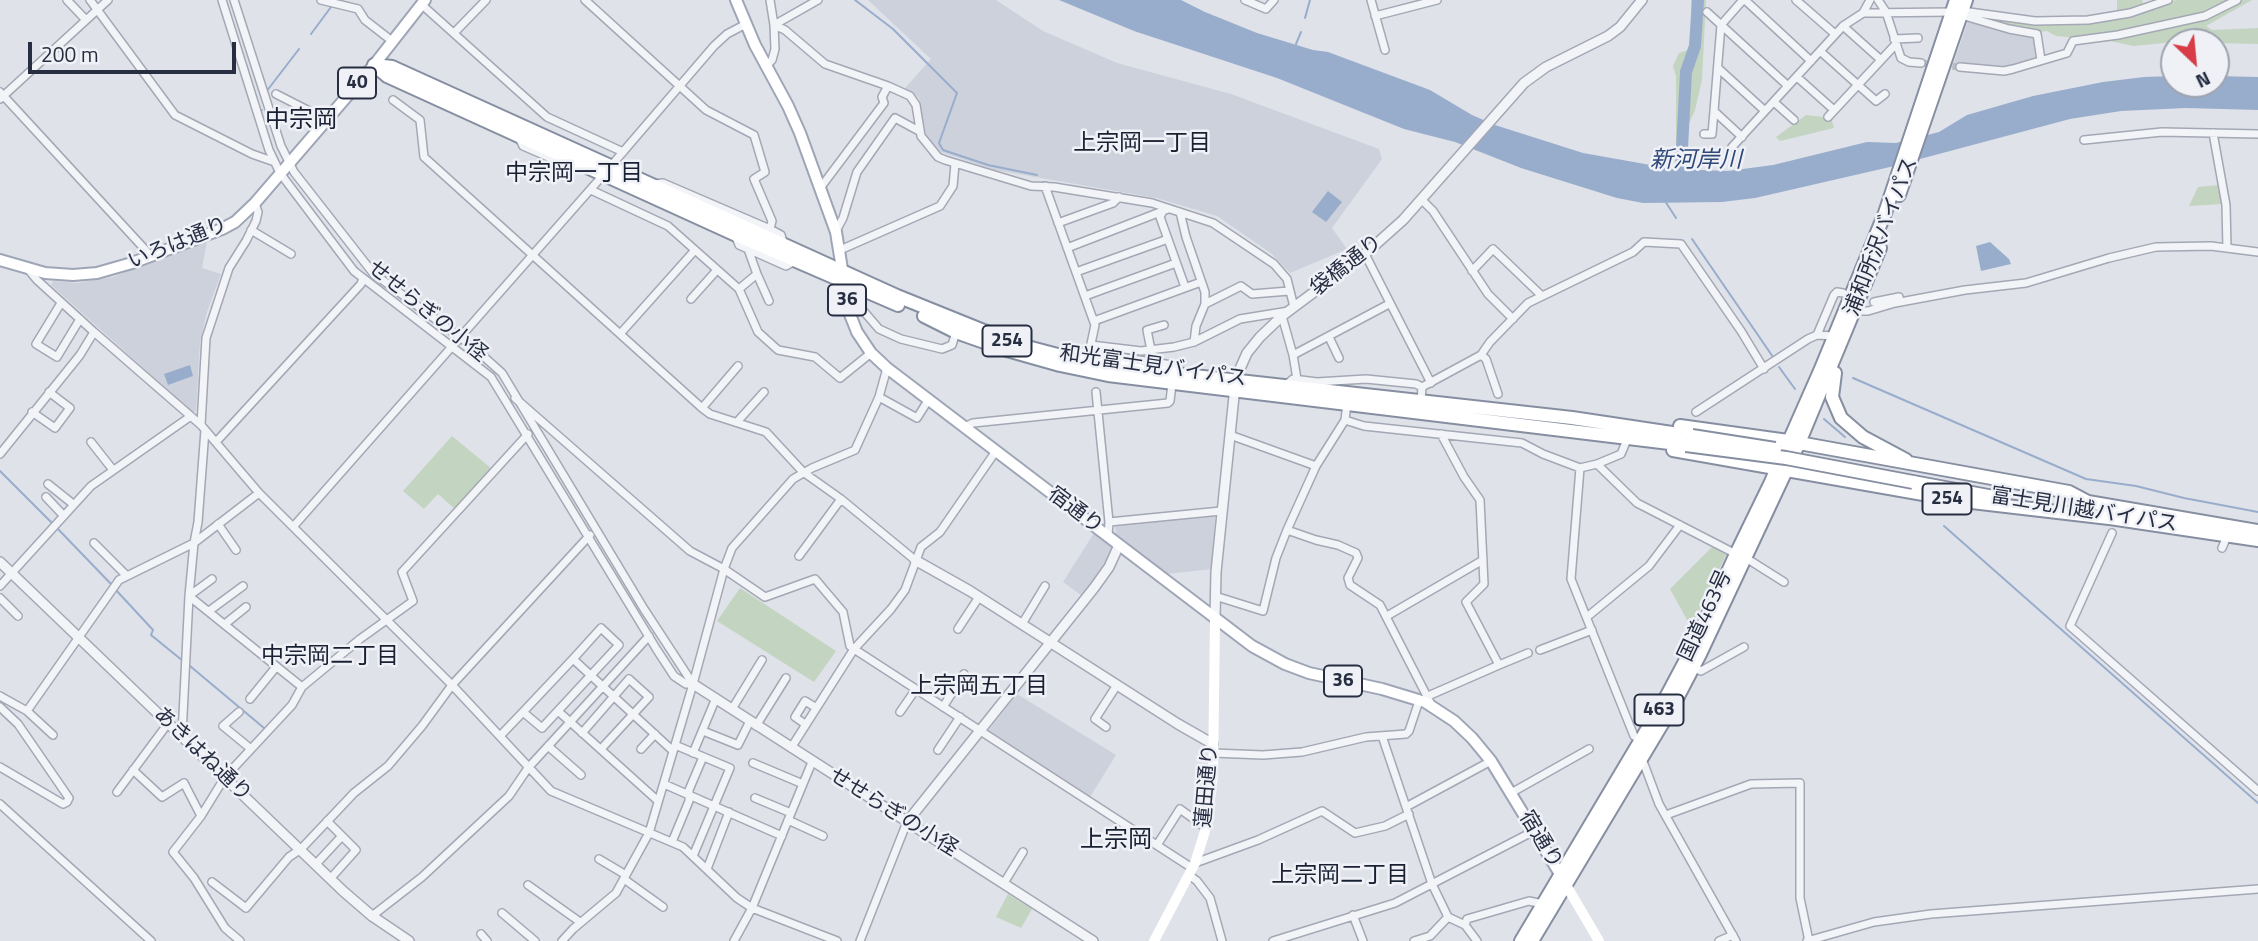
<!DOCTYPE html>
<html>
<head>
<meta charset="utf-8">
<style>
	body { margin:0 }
	#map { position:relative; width:2258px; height:941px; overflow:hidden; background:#dfe2e9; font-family:"Titillium Web",sans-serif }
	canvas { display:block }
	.north { position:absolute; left:2160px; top:28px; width:70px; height:70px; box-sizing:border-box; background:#eff1f7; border:2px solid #9fa3af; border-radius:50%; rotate:154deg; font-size:19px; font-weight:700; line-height:28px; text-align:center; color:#272e42 }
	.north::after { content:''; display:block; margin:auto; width:24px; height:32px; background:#d73c47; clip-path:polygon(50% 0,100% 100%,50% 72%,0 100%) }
	.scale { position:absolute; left:28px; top:42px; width:208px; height:32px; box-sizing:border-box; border:4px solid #272e42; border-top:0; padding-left:9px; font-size:21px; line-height:24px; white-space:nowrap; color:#272e42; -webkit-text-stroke:5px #eff1f7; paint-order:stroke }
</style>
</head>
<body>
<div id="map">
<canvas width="2258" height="941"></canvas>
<div class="north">N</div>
<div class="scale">200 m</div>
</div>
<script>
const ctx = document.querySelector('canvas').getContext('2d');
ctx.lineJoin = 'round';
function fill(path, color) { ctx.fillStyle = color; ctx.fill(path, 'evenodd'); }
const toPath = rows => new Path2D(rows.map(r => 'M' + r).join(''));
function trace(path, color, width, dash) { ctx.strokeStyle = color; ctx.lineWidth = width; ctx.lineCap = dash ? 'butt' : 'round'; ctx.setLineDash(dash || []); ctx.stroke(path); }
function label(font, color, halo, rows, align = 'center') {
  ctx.font = font + ' "Titillium Web","Noto Sans JP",sans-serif'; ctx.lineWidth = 5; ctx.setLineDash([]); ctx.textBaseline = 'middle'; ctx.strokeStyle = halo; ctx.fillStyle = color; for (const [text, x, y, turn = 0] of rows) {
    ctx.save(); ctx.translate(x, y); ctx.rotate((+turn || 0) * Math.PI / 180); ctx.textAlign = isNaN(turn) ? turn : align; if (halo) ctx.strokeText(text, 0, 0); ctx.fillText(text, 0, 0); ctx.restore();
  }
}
fill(toPath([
	[868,0,996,0,1043,31,1117,63,1231,94,1379,149,1382,159,1332,228,1347,249,1290,273,1272,254,1217,216,1156,198,995,170,941,152,926,136,919,98,905,88,931,59],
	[1968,21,2035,35,2038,58,2003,68,1953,65],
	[207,241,202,268,221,274,207,312,200,342,196,411,192,412,51,285,53,281,77,283,113,277],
	[1215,515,1212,569,1166,574,1116,535,1115,525],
	[1094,533,1111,545,1112,550,1098,574,1081,595,1063,582],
	[1017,694,1116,755,1090,797,990,732,989,730]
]), '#cdd1dc');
fill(toPath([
	[1691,0,1706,0,1702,80,1695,110,1687,128,1687,153,1676,152,1676,76,1673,66,1679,53,1691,49],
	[2117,0,2142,0,2145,9,2176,0,2252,0,2206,26,2212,30,2258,28,2258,44,2174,42,2134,46,2105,40,2056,36,2047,31,2039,32,1996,21,1998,19,2048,23,2117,12],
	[1806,115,1831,118,1834,128,1780,141,1776,137],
	[2219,185,2222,204,2189,206,2198,187],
	[452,436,492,469,456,510,438,494,424,509,403,491],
	[1713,546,1726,555,1691,627,1670,589],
	[740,588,836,651,814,682,717,621],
	[1008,894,1032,909,1021,928,996,917]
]), '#c3d4c0');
fill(toPath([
	[1059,0,1181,0,1205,12,1257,33,1313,50,1328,52,1430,90,1472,115,1495,125,1583,153,1673,169,1728,171,1773,165,1867,142,1896,143,1939,132,1967,115,2033,96,2103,82,2144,77,2174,76,2174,84,2216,84,2216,76,2258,77,2258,110,2186,108,2121,111,2070,119,1890,167,1755,198,1722,202,1643,203,1617,198,1521,168,1455,142,1404,129,1277,78,1134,31],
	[1328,191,1342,202,1326,222,1312,212],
	[1990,242,2009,259,2011,264,1981,271,1976,246],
	[190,365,193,376,168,385,164,374]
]), '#98adcc');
trace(toPath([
	[855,0,893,29,957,93,939,143,943,150,988,165,1037,175],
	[1305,18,1310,0],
	[311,34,331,7],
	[1296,44,1301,32],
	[266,92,299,49],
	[261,110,262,110],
	[1665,201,1676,218],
	[1692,239,1773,357],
	[1779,367,1795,389],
	[1853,378,2086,479,2136,486,2184,498,2258,512],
	[1824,419,1845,437],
	[0,471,53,524],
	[1944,526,2258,803],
	[57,528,111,584],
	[115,589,153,630,151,635,183,661],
	[190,666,264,728],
	[936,846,1085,941]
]), '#98adcc', 2);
trace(toPath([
	[1680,187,1686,72,1695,46,1698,0]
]), '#98adcc', 12);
trace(toPath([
	[1921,63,1960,67]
]), '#babec8', 7, [7, 3.5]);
const minor = toPath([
	[67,0,85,19],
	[90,0,175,115,252,154,272,161],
	[222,0,269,150,280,173,354,271,491,377,657,650,674,676,686,684,693,684],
	[234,0,281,146,294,172,373,273,473,347,502,373,644,609,693,684],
	[321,0,358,9,365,20,392,41],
	[585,0,706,110,754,135,765,172,754,179,772,221,770,229],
	[1245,0,1266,9,1274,0],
	[1371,0,1385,50],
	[1745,0,1811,61],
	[1796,0,1835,34],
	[1878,0,1886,12,1901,58,1909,62,1921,63],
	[421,4,547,117,623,152],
	[1962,11,2035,21,2088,20,2130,13,2168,0],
	[1707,12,1788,86],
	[1863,13,1952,12],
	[1961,15,2009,29,2037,34,2041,60],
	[1375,16,1437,0],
	[774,25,785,30,825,64,888,86,910,96,916,105,921,136,938,157,945,160,1031,186,1054,187,1152,203,1213,223,1274,264,1287,279,1294,307],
	[774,25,818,0],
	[1843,26,1881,60],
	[454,33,486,0],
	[1894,39,1918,38],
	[1820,51,1876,101,1885,94],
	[766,66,772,60,775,49,774,25,770,0],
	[1960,67,2004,71,2013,69,2067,53,2073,41,2118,35,2205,16,2237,0],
	[1718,68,1765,111],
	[1797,77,1834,110],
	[0,92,151,256],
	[276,94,325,119],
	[0,99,108,0],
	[393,100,420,120,424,157,702,408,710,414,766,432,803,472,841,499,915,560],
	[1774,102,1794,120],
	[1828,117,1896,44],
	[2213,133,2226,205,2227,248],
	[1704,134,1712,134,1714,111],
	[518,136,523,146,569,166,579,163],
	[1742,137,1714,111,1721,25,1743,0],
	[2084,140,2162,132,2258,134],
	[1732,147,1843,26,1863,13,1870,0],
	[610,167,714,46,727,34,746,24],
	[654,184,663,183,770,229,781,235,784,245],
	[1045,186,1095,325,1089,353],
	[821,187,884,103,882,97,888,86],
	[591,190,668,226,739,289,758,332,778,350,815,357,840,378,871,353],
	[1421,199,1433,211,1488,294,1513,319],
	[1180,212,1186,237,1205,292,1205,304],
	[1162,213,1160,217,1185,287],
	[1058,223,1113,203,1119,197],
	[251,230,291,254],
	[836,231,843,218,857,172,895,118,919,131],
	[735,235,739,245,786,266,795,261],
	[1067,248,1168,209],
	[840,250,940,206,953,186,955,164],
	[1365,254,1431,383],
	[28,269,37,280,94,332,201,425,259,493,452,685,551,791,683,847,737,898,752,908,837,941],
	[1472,271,1493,249,1542,296],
	[1076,272,1168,239],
	[757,274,769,301],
	[739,289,757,274,748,249],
	[1085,296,1176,263],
	[691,299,717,270],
	[1874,302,1899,297],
	[61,303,36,344,57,357,80,319],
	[860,307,879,329,901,339,942,349,952,345,956,332],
	[1855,311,1868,311,1895,303,1965,290,2026,283,2109,258,2156,247,2211,246,2258,252],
	[1282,316,1293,355,1297,379],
	[1094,321,1201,282],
	[620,334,695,250],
	[1817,335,1834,295,1837,292,1843,293],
	[1329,337,1339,358],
	[1194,342,1196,326,1205,304,1241,286,1252,294,1289,291],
	[1091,345,1141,351,1174,347,1194,342,1240,319,1289,311],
	[1151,350,1147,330,1164,325],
	[1293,355,1389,304],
	[1481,355,1490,342,1528,303,1633,252,1644,242,1681,244,1741,331,1764,369],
	[1069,357,1077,351,1172,365,1177,368,1180,375],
	[1286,385,1293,379,1317,382,1366,379,1416,384,1422,387],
	[1096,392,1109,522,1108,536],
	[879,397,917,418,929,399],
	[515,398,690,551,724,569,765,597,815,579,843,612,850,646,854,649,1192,868],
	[1421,401,1422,387,1481,355,1486,359,1498,394],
	[702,408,738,366],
	[32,412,55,428,70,408,49,392],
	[1696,412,1808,339,1817,335,1834,336],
	[1345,420,1364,426,1522,443,1543,454,1580,468,1597,464,1621,454,1626,442],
	[737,422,764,392],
	[201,425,206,338,229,268,246,241,256,221,258,212,255,203],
	[964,427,973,423,1168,403,1170,401,1172,384],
	[1441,434,1464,477,1480,500,1484,584,1466,602,1499,665,1528,653],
	[1230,435,1316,466],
	[91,442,113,470],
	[216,442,361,284,363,278],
	[0,454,80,355,94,332],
	[1597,464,1637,503,1736,554],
	[1580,468,1571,579,1634,736,1641,741],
	[48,484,73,504],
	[46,497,63,515],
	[1109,522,1221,511],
	[218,524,236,550],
	[293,527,604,174],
	[1287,530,1316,540,1338,545,1356,553,1358,558,1348,578,1350,585,1380,605,1432,706],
	[2112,533,2070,626,2258,791],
	[94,543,127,576],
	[2222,548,2228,534],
	[799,556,841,499],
	[1746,558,1784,582],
	[212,579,189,596,302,687,360,639,413,601,402,572,528,434],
	[0,586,91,486,191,416],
	[1215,596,1263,611,1276,558,1287,530,1316,466,1345,420,1347,403],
	[0,598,18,616],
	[209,611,243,586],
	[1387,616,1483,560],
	[1587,617,1649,566,1680,525],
	[225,624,246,607],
	[1022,624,1045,586],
	[958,629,979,597],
	[1540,650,1592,630],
	[573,659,673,751],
	[1693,667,1701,671,1744,647],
	[0,696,27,711,53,735],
	[250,699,276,667],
	[1427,699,1428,696,1499,665],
	[0,707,18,724,69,798,67,802,63,804,0,767],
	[943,707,964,674],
	[732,709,762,660],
	[27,711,119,580,194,543,259,493],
	[558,711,658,801],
	[239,712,223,726,251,749],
	[900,712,916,689],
	[805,724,795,717,805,701,815,707],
	[756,726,786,678],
	[1106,727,1095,719,1117,685],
	[703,731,738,745,750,721],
	[582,733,629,679,649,697,601,749],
	[182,735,189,596,194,543,198,522,205,430],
	[500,736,523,712,573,659,601,628,619,645,542,728,523,712],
	[1382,736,1432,884,1448,917,1465,925,1477,941],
	[675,745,730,768,693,856],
	[548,746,581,775],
	[791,748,854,649,891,609,905,590,921,547,940,532,996,451],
	[641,749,655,734],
	[938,750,960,717],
	[693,753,716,698],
	[1213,753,1263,755,1302,752,1366,737,1406,734,1409,731,1419,701],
	[1640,761,1644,764,1659,804,1736,941],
	[753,763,803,784],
	[133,770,162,797,184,783,201,816],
	[664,784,782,836],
	[117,792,169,722],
	[1511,793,1589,749],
	[755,798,791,813],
	[0,804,151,941],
	[1406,807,1491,761],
	[1666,815,1751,784,1800,783,1800,898,1809,941],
	[788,820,823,836],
	[327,821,356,850,330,879],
	[672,842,689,801,689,790,703,757],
	[1157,845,1180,809,1206,828],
	[599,859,626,875],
	[1195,863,1258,840,1322,811,1355,833,1385,826,1409,814],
	[316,864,342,836],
	[707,869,729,812],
	[1189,875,1197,881,1210,898,1222,941],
	[624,879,663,907],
	[212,882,246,908,289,857,301,849,354,793,388,766,422,726,452,685,590,535],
	[1004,883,1023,852],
	[528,885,580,922],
	[502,913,535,941],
	[1353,915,1363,941],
	[372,916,422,877,509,796,528,768,649,636],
	[1465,925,1467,919,1529,901,1543,904],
	[481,934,487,941],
	[240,941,225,928,194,878,173,852,201,816,225,777,292,705,302,687],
	[562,941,573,929,616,893,649,833,693,684,724,569,732,548,793,479,812,468,855,450,879,397,887,368],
	[734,941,752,908,812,762],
	[860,941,907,822],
	[1273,941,1395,903,1534,831],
	[1414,941,1430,936,1448,917],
	[1719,941,1733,935],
	[1807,941,1874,922,1931,914,2258,889]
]);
const tertiary = toPath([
	[915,560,970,591,1178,724,1213,744],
	[0,562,343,891,372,916,409,941],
	[1215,619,1216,572,1234,396,1239,371,1247,353,1260,337,1282,316,1365,254,1403,220,1524,83,1546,67,1608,36,1620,27,1642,0],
	[693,684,1093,941],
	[907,822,1094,588,1109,567,1119,545]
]);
const primary = toPath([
	[736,0,755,45,788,106,800,133,836,232,849,312,857,332,871,353,887,368,1252,646,1285,664,1309,673,1382,689,1425,702,1454,721,1472,738,1491,761,1563,879],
	[0,260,45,273,73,275,97,273,132,263,222,229,235,222,255,203,374,65,425,0]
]);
const trunk = toPath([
	[374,65,392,67,897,296,1016,344,1069,358,1140,370,1572,418,1692,436],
	[374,65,387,76,734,234,898,305],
	[1899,195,1966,0],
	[924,316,956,332,1007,350,1060,365,1108,375,1686,445],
	[1835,373,1832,397,1841,418,1863,437,1906,460],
	[1680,426,1788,441,2069,492,2088,502],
	[1673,450,1963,501,2109,518],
	[1913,482,1999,498],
	[2082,501,2258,531],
	[2103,517,2258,540],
	[1521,941,1664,701,1697,639,1736,554,1771,482,1820,371,1885,213,1956,0],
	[1532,941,1674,704,1700,654,1799,443,1880,248]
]);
trace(minor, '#a4a8b4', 10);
trace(tertiary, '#a4a8b4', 12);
trace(primary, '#9ea5b6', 14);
trace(trunk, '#868ea1', 16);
trace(minor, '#f2f4f7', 7);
trace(tertiary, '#f2f4f7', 9);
trace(toPath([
	[1566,885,1599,941],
	[1154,941,1195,863,1206,828,1213,776,1215,619]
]), '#fff', 10);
trace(primary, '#fff', 10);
trace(trunk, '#fff', 12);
const trunkBridge = toPath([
	[1692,436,1775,449],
	[1686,445,1786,458,1913,482]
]);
trace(trunkBridge, '#868ea1', 16, []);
trace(trunkBridge, '#fff', 12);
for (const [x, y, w] of [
	[357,83,38],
	[847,300,38],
	[1007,341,49],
	[1947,499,49],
	[1343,681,38],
	[1659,710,49]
]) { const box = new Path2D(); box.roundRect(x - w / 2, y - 15.5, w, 31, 5); ctx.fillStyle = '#eff1f7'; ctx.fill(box); trace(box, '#272e42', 2); }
label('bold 19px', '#272e42', null, [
	["40",357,83],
	["36",847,300],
	["254",1007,341],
	["254",1947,499],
	["36",1343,681],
	["463",1659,710]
]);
label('21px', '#272e42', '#eff1f7', [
	["浦和所沢バイパス",1882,237,-69],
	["いろは通り",178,244,-22],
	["袋橋通り",1347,266,-38],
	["せせらぎの小径",427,312,39],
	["和光富士見バイパス",1153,367,8],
	["宿通り",1075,511,37],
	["富士見川越バイパス",2084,511,9],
	["国道463号",1706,616,-65],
	["あきはね通り",202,755,44],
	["蓮田通り",1208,786,-85],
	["せせらぎの小径",893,813,32],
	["宿通り",1540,840,59]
]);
label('23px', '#192032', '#eff1f7', [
	["上宗岡一丁目",1142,144],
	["中宗岡一丁目",574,174],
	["中宗岡二丁目",330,657],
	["上宗岡五丁目",979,687],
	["上宗岡二丁目",1340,876]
]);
label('italic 23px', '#2e4978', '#eff1f7', [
	["新河岸川",1696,161]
]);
label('24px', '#192032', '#eff1f7', [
	["中宗岡",301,121],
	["上宗岡",1116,841]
]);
</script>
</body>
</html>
